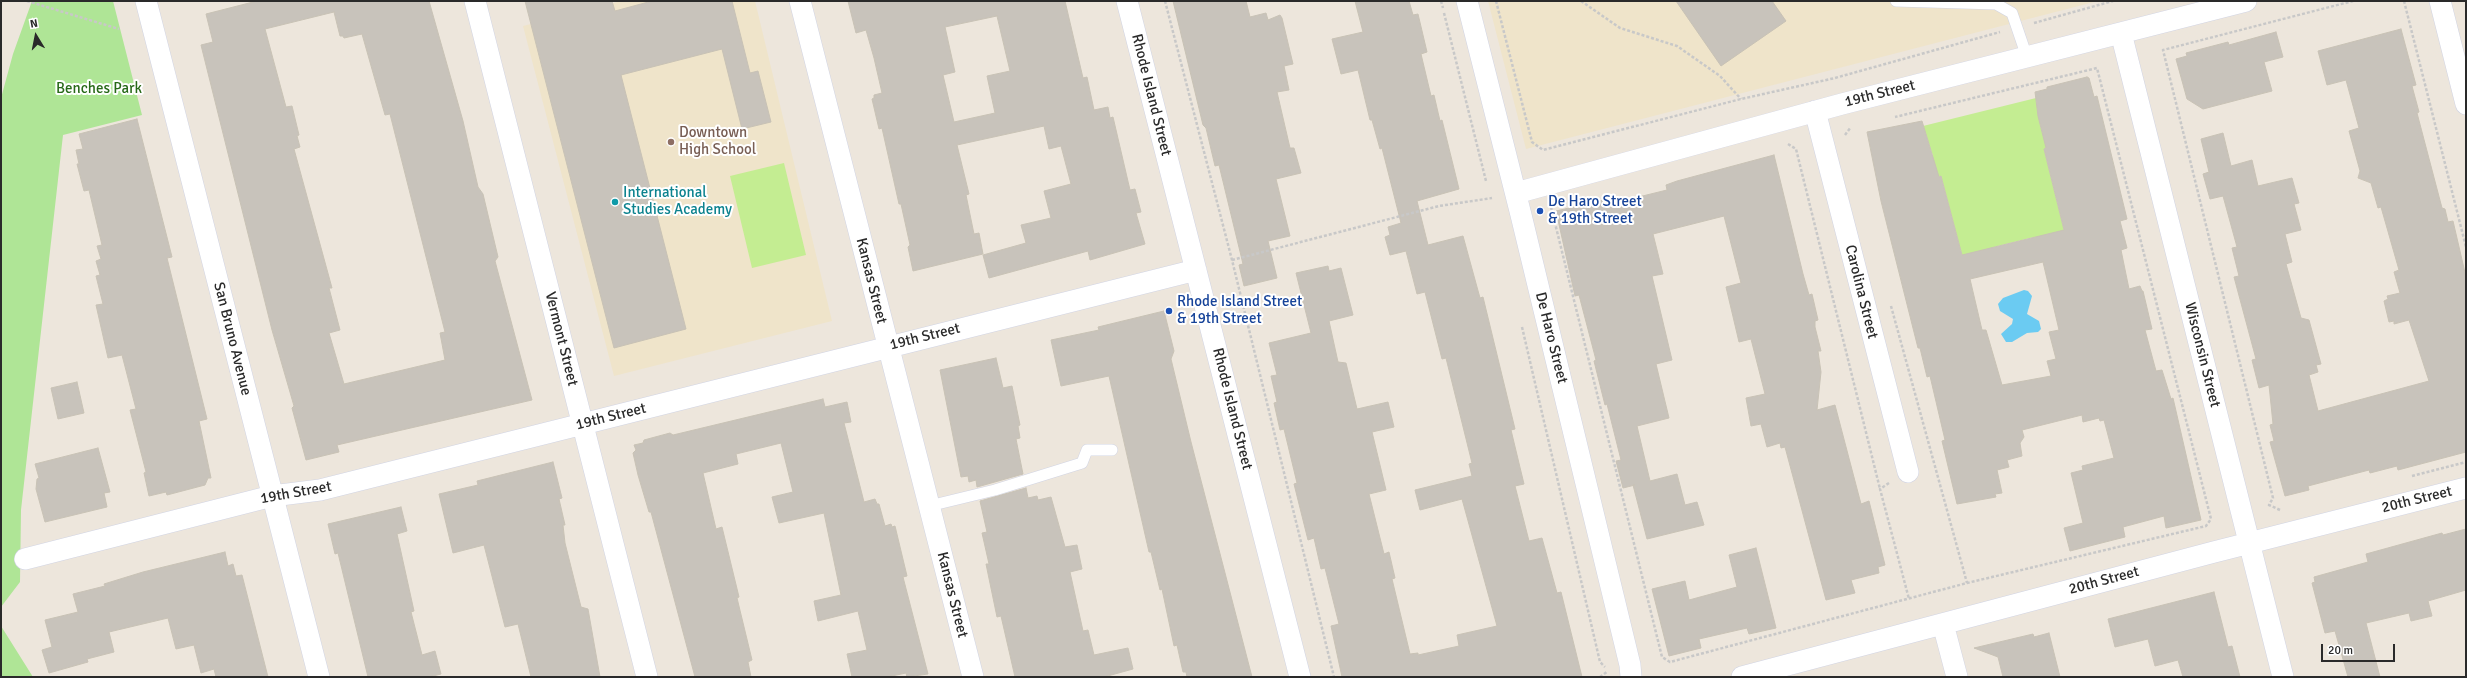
<!DOCTYPE html>
<html>
<head>
<meta charset="utf-8">
<style>
	body { margin:0 }
	#map { position:relative; width:2467px; height:678px; overflow:hidden; background:#ede6dc; font-family:Signika,sans-serif }
	canvas { display:block }
	.frame { position:absolute; inset:0; border:2px solid #2a2a2a; pointer-events:none }
	.north { position:absolute; left:16px; top:16px; width:40px; height:40px; -webkit-text-stroke:3px #fff; paint-order:stroke; rotate:350deg; font-size:11px; font-weight:700; line-height:16px; text-align:center; color:#2a2a2a }
	.north::after { content:''; display:block; margin:auto; width:14px; height:18px; background:#2a2a2a; clip-path:polygon(50% 0,100% 100%,50% 72%,0 100%) }
	.scale { position:absolute; left:2321px; top:644px; width:74px; height:18px; box-sizing:border-box; border:2px solid #2a2a2a; border-top:0; padding-left:5px; font-size:12px; line-height:14px; white-space:nowrap; color:#2a2a2a; -webkit-text-stroke:3px #fff; paint-order:stroke }
</style>
</head>
<body>
<div id="map">
<canvas width="2467" height="678"></canvas>
<div class="frame"></div>
<div class="north">N</div>
<div class="scale">20 m</div>
</div>
<script>
const ctx = document.querySelector('canvas').getContext('2d');
ctx.lineJoin = 'round';
function fill(path, color) { ctx.fillStyle = color; ctx.fill(path, 'evenodd'); }
const toPath = rows => new Path2D(rows.map(r => 'M' + r).join(''));
function trace(path, color, width, dash) { ctx.strokeStyle = color; ctx.lineWidth = width; ctx.lineCap = dash ? 'butt' : 'round'; ctx.setLineDash(dash || []); ctx.stroke(path); }
function label(font, color, halo, rows, align = 'center') {
  ctx.font = font + ' Signika,sans-serif'; ctx.lineWidth = 4; ctx.setLineDash([]); ctx.textBaseline = 'middle'; ctx.strokeStyle = halo; ctx.fillStyle = color; for (const [text, x, y, turn = 0] of rows) {
    ctx.save(); ctx.translate(x, y); ctx.rotate((+turn || 0) * Math.PI / 180); ctx.textAlign = isNaN(turn) ? turn : align; if (halo) ctx.strokeText(text, 0, 0); ctx.fillText(text, 0, 0); ctx.restore();
  }
}
fill(toPath([
	[621,1,755,1,832,321,614,376,523,26],
	[1488,1,2098,1,1526,149]
]), '#efe4ca');
fill(toPath([
	[32,1,113,1,142,115,63,135,21,510,20,582,1,607,1,98,13,54],
	[1,626,33,677,1,677]
]), '#afe596');
fill(toPath([
	[2036,98,2041,128,2049,148,2044,149,2065,234,2030,238,1998,246,1963,259,1941,176,1935,178,1930,156,1933,156,1923,126],
	[784,163,806,255,752,268,730,176]
]), '#c4ed92');
fill(toPath([
	[2024,290,2028,291,2032,296,2027,314,2039,321,2041,329,2038,332,2027,333,2012,342,2006,342,2001,334,2012,324,2013,319,2000,311,1998,304,2003,298]
]), '#6bcbf2');
const building = toPath([
	[257,1,429,1,463,121,478,187,483,194,498,257,495,261,532,400,337,445,339,452,306,460,292,408,294,406,272,330,201,45,213,42,206,14,257,1],
	[334,12,340,36,343,36,344,38,362,34,385,115,390,114,445,332,440,333,445,360,344,384,329,333,340,330,329,288,332,288,294,149,300,147,297,136,299,135,292,106,286,107,265,29,334,12],
	[525,1,612,1,615,11,652,1,732,1,750,73,758,71,771,122,742,129,722,49,621,75,686,329,614,348,525,1],
	[848,1,1065,1,1083,78,1087,77,1094,110,1108,107,1110,118,1113,117,1130,190,1135,189,1141,212,1136,213,1145,244,1090,260,1088,251,989,278,983,255,1026,243,1021,225,1051,218,1044,191,1071,184,1061,146,1049,149,1044,126,957,145,969,194,966,195,974,234,979,233,983,254,913,271,908,247,910,245,901,204,899,204,882,128,879,129,872,99,874,98,874,95,882,93,874,58,866,30,856,33,848,1],
	[997,16,1010,71,987,76,995,113,954,122,943,75,955,72,945,27,997,16],
	[1173,1,1246,1,1250,17,1266,13,1268,20,1280,15,1282,18,1293,64,1284,66,1289,90,1277,92,1290,148,1294,148,1301,173,1276,179,1290,236,1268,241,1277,278,1244,286,1239,265,1243,264,1219,165,1215,166,1206,128,1203,125,1173,1],
	[1355,1,1409,1,1413,15,1418,14,1427,52,1421,54,1431,96,1434,95,1440,121,1442,120,1459,189,1417,201,1428,245,1463,236,1480,298,1483,297,1515,429,1511,430,1524,484,1515,486,1529,541,1542,538,1557,593,1561,592,1582,677,1342,677,1331,626,1339,624,1325,568,1321,569,1314,538,1308,540,1294,484,1297,483,1284,429,1280,430,1274,403,1277,402,1271,376,1277,375,1269,343,1311,333,1296,273,1328,266,1329,271,1341,268,1353,315,1329,321,1338,362,1346,363,1357,409,1388,402,1394,427,1372,432,1386,490,1369,494,1384,554,1389,552,1395,578,1392,579,1410,654,1418,653,1418,655,1459,646,1457,635,1497,626,1462,499,1420,510,1415,490,1472,476,1469,464,1472,463,1446,358,1442,359,1425,292,1417,294,1406,251,1390,255,1385,237,1390,235,1388,227,1401,223,1382,148,1380,149,1372,120,1370,120,1358,70,1341,74,1332,39,1363,32,1355,1],
	[1676,1,1772,1,1786,21,1721,66,1676,1],
	[2401,29,2416,85,2412,86,2419,112,2417,113,2442,208,2445,209,2448,222,2453,221,2466,277,2466,452,2398,470,2397,466,2370,473,2369,470,2308,486,2309,490,2285,496,2270,442,2274,441,2270,425,2273,424,2269,385,2259,388,2252,360,2256,359,2234,277,2239,276,2232,248,2237,247,2223,196,2210,199,2203,174,2209,172,2201,139,2223,133,2231,166,2252,160,2258,186,2292,178,2299,203,2294,204,2301,230,2285,234,2292,262,2286,264,2301,318,2309,320,2321,364,2316,365,2318,372,2309,375,2318,411,2429,381,2409,320,2394,324,2394,321,2389,322,2384,301,2388,299,2387,296,2400,293,2394,272,2399,270,2381,207,2378,208,2371,183,2358,178,2360,171,2349,131,2359,128,2346,80,2327,85,2318,51,2401,29],
	[2276,32,2283,57,2264,62,2272,91,2203,109,2187,99,2176,59,2187,56,2186,53,2228,42,2229,45,2276,32],
	[2087,77,2089,78,2094,97,2097,96,2127,219,2120,221,2127,248,2121,250,2129,289,2140,286,2142,291,2143,291,2152,329,2145,330,2156,371,2162,370,2171,399,2173,398,2201,520,2166,528,2164,516,2123,527,2125,537,2070,551,2064,528,2083,523,2071,473,2083,470,2082,466,2114,458,2104,420,2100,421,2099,418,2083,422,2082,415,2022,430,2024,437,2020,443,2022,456,2007,460,2009,467,1997,470,2002,493,1995,494,1996,497,1957,504,1942,441,1945,440,1930,376,1927,377,1920,348,1918,348,1881,201,1867,132,1922,121,1939,177,1941,176,1962,255,2064,230,2044,149,2046,148,2038,116,2035,92,2047,89,2047,87,2087,77],
	[2043,262,2059,330,2049,332,2056,359,2047,361,2051,376,2002,385,1986,330,1982,330,1970,279,2043,262],
	[137,119,172,257,167,258,207,419,199,421,211,478,208,478,205,485,167,495,166,492,149,496,144,473,146,472,130,410,136,409,122,355,108,358,96,305,103,304,96,276,100,275,96,261,101,259,97,246,102,245,89,190,84,191,77,164,79,164,76,150,83,149,79,134,137,119],
	[1774,155,1803,274,1809,295,1812,294,1818,320,1815,321,1815,327,1821,351,1818,351,1821,372,1817,410,1835,405,1861,504,1869,501,1885,565,1878,567,1879,573,1851,580,1855,593,1826,600,1785,447,1781,448,1780,443,1767,447,1761,424,1751,426,1746,398,1765,394,1751,339,1739,342,1726,287,1741,283,1724,216,1653,234,1663,274,1652,276,1672,360,1656,364,1669,418,1637,426,1650,481,1677,474,1685,505,1697,502,1704,525,1647,539,1633,485,1635,485,1623,488,1616,461,1621,460,1607,404,1605,405,1594,361,1596,360,1579,295,1575,296,1556,211,1612,198,1614,203,1667,190,1666,185,1677,181,1774,155],
	[1164,311,1174,351,1171,359,1191,442,1252,677,1187,677,1186,672,1183,672,1177,645,1174,646,1162,589,1160,590,1151,552,1149,552,1109,376,1061,386,1051,340,1099,330,1098,327,1164,311],
	[996,358,1003,388,1012,386,1020,425,1018,426,1020,438,1016,439,1023,474,977,487,976,480,969,482,968,476,961,477,940,370,996,358],
	[77,382,84,413,58,419,51,388,77,382],
	[823,399,825,407,847,402,851,422,844,423,864,502,875,499,877,504,879,504,885,526,891,524,892,527,895,526,907,576,903,577,928,674,907,677,906,673,887,677,852,677,847,654,867,650,858,611,818,621,814,601,841,595,824,513,779,523,772,497,793,492,781,443,736,454,738,464,703,473,716,529,722,527,739,597,737,598,752,660,748,662,751,677,695,677,651,512,649,512,638,475,633,453,636,450,634,445,643,443,644,440,670,433,673,435,823,399],
	[98,448,110,492,104,493,107,507,45,522,36,489,37,479,39,478,35,464,98,448],
	[553,462,562,498,559,499,565,525,563,525,565,543,581,607,588,609,600,677,531,677,518,624,505,627,484,545,453,553,439,494,478,485,477,481,553,462],
	[1026,488,1028,498,1037,496,1038,500,1051,497,1065,547,1077,545,1082,569,1070,572,1083,631,1088,630,1094,655,1128,648,1133,669,1104,677,1015,677,1001,616,997,617,986,564,989,564,982,533,987,532,980,501,1026,488],
	[401,507,407,531,397,534,414,611,411,612,422,655,435,651,441,674,429,677,368,677,338,553,335,554,328,524,401,507],
	[2466,529,2466,590,2428,601,2432,616,2411,621,2409,613,2366,623,2380,677,2348,677,2335,631,2325,633,2312,583,2315,582,2314,577,2368,562,2366,554,2442,533,2443,535,2466,529],
	[1756,548,1776,628,1749,634,1747,628,1699,639,1701,648,1669,656,1652,589,1685,581,1689,600,1737,587,1729,555,1756,548],
	[225,552,228,566,233,564,236,576,242,575,268,677,216,677,214,669,201,673,194,645,176,649,168,618,109,632,114,652,87,659,88,662,49,673,42,650,52,647,45,620,78,612,73,594,105,586,104,584,143,572,225,552],
	[2214,592,2228,647,2232,646,2240,677,2183,677,2178,660,2155,666,2148,639,2115,647,2108,619,2214,592],
	[2049,633,2060,677,2003,677,1998,657,1974,648,2033,634,2034,637,2049,633]
]);
fill(building, '#c8c3bb');
trace(building, '#c8c2b5', 1);
const lane = toPath([
	[1896,1,1996,4,2012,13,2027,57],
	[929,506,995,490,1082,463,1087,450,1112,450]
]);
const street = toPath([
	[146,1,319,677],
	[475,1,647,677],
	[800,1,973,677],
	[1127,1,1300,677],
	[1467,1,1521,215,1630,665,1631,677],
	[2440,1,2466,104],
	[2121,33,2283,677],
	[1815,111,1908,472],
	[1516,193,1842,104,2246,1],
	[25,559,272,496,320,490,1196,270],
	[1943,624,1957,677],
	[1742,677,2214,552,2466,488]
]);
trace(lane, '#d1d4e3', 12);
trace(street, '#d1d4e3', 22);
trace(toPath([
	[27,1,119,29],
	[1165,1,1232,260,1334,677],
	[1441,1,1443,8],
	[1496,1,1532,142,1543,150,1741,99,1835,78,2000,32],
	[1581,1,1620,28,1677,46,1720,76,1741,99],
	[2404,1,2466,247],
	[1444,13,1486,181],
	[2034,23,2113,1],
	[1845,135,1851,127],
	[1788,144,1796,149,1880,489],
	[1551,207,1662,657,1670,662,1967,583,2206,526,2211,519,2097,68,1895,117],
	[1232,260,1439,206,1492,198],
	[1891,306,1967,583],
	[1522,327,1600,662,1605,667],
	[2412,476,2466,462],
	[1889,483,1880,489,1909,599],
	[2280,510,2269,505,2273,498,2163,50,2353,1],
	[1600,677,1608,671]
]), '#c8c8c8', 2.5, [3, 2]);
trace(lane, '#fff', 11);
trace(street, '#fff', 21);
for (const [x, y, r, color] of [
	[671,142,4,"#8d6e63"],
	[615,202,4,"#0f9aa8"],
	[1540,211,4,"#1a4fb4"],
	[1169,311,4,"#1a4fb4"]
]) { const dot = new Path2D(); dot.arc(x, y, r, 0, 2 * Math.PI); ctx.fillStyle = color; ctx.fill(dot); trace(dot, '#fff', 1.5); }
label('15px', '#276918', '#fff', [
	["Benches Park",99,89]
]);
label('15px', '#2a2a2a', '#fff', [
	["19th Street",1880,94,-14],
	["Rhode Island Street",1151,95,76],
	["Kansas Street",871,281,76],
	["Carolina Street",1861,292,76],
	["19th Street",925,337,-14],
	["De Haro Street",1551,338,76],
	["San Bruno Avenue",232,339,76],
	["Vermont Street",561,339,76],
	["Wisconsin Street",2202,355,76],
	["Rhode Island Street",1232,409,76],
	["19th Street",611,417,-14],
	["19th Street",296,493,-10],
	["20th Street",2417,500,-14],
	["20th Street",2104,581,-15],
	["Kansas Street",952,595,76]
]);
label('15px', '#785e54', '#fff', [
	["Downtown",679,133],
	["High School",679,150]
], 'left');
label('15px', '#0d838f', '#fff', [
	["International",623,193],
	["Studies Academy",623,210]
], 'left');
label('15px', '#164399', '#fff', [
	["De Haro Street",1548,202],
	["& 19th Street",1548,219],
	["Rhode Island Street",1177,302],
	["& 19th Street",1177,319]
], 'left');
</script>
</body>
</html>
